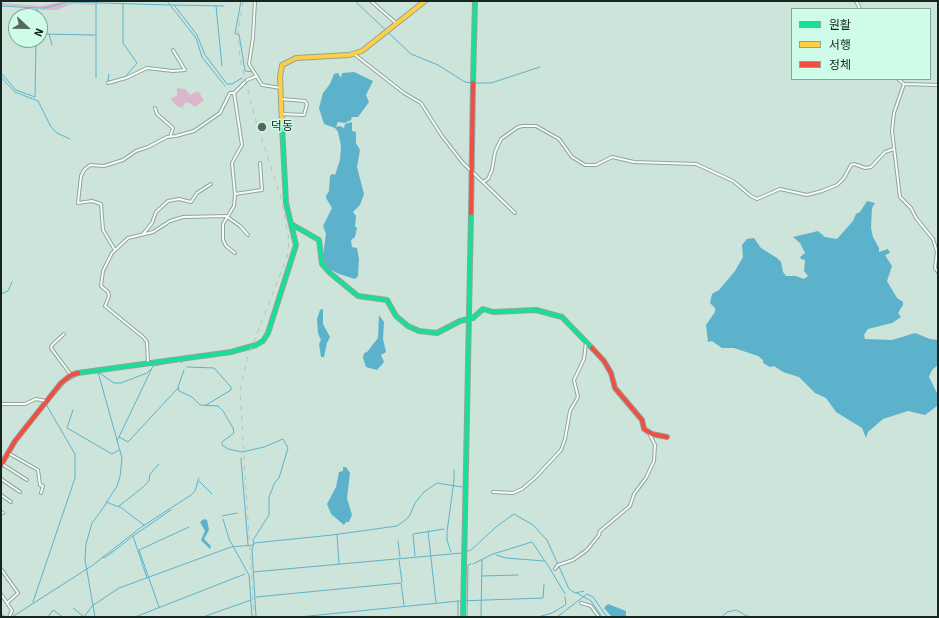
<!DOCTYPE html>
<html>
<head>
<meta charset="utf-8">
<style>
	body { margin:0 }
	#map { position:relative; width:939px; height:618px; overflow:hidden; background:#cce4da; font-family:Signika,"Noto Sans KR",sans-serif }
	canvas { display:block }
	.frame { position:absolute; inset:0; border:2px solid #14261f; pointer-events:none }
	.legend { position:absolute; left:791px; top:8px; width:140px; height:72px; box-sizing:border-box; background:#cefce8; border:1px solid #84a698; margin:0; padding:5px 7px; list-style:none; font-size:12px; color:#14261f }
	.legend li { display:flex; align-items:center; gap:8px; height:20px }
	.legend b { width:20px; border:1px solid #84a698 }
	.north { position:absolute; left:8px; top:8px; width:40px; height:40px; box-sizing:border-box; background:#cefce8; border:1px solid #84a698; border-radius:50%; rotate:112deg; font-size:11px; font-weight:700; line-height:16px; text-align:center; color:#14261f }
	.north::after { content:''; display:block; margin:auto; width:14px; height:18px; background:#546860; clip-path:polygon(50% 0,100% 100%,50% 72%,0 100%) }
</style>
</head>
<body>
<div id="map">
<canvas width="939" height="618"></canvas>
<div class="frame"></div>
<ul class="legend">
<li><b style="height:5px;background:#16e098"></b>원활</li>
<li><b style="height:5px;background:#ffcf43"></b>서행</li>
<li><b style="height:5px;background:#f24e42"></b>정체</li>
</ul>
<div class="north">N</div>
</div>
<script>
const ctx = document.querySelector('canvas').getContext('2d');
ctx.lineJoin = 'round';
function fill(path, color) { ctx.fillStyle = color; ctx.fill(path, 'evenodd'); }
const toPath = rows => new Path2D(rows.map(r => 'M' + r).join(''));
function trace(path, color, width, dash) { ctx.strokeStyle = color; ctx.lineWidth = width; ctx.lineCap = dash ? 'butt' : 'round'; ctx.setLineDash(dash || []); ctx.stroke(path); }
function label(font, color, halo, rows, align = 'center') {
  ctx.font = font + ' Signika,"Noto Sans KR",sans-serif'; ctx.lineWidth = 3; ctx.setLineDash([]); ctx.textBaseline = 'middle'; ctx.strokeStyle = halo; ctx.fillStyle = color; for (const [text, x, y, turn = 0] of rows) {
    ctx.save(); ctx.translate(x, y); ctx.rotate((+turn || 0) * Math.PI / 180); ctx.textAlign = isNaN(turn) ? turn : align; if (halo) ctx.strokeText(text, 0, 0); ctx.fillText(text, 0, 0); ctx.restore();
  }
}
fill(toPath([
	[66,1,96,3,67,2,45,8,1,5,1,3,40,6],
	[67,3,96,4,95,5,71,4,57,10,38,10],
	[177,88,185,89,190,95,198,91,204,100,195,107,188,102,185,103,182,108,177,106,171,100,171,98,177,96]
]), '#dcb6cb');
fill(toPath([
	[354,72,373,81,366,95,369,102,358,117,352,117,351,120,345,123,338,122,336,127,340,126,344,128,345,124,352,122,352,131,356,132,356,143,360,150,357,167,364,194,360,205,353,212,356,216,355,226,357,228,355,237,351,240,352,247,357,248,359,259,358,276,355,279,339,274,327,268,322,262,326,234,323,226,332,208,326,198,326,196,329,191,330,176,332,174,335,175,340,160,341,146,338,132,335,128,324,124,319,108,323,93,330,84,334,74,338,73,341,78,342,73],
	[867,201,875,203,872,208,871,228,873,237,879,248,879,252,888,249,890,253,885,255,892,266,887,281,897,298,903,302,903,305,898,313,901,317,892,323,868,329,864,335,865,339,892,340,915,333,930,339,938,340,938,365,932,370,929,377,937,393,937,406,925,415,908,411,883,419,868,432,866,438,862,428,836,412,826,398,815,393,799,377,783,372,774,366,770,367,763,363,763,360,758,356,734,348,722,348,712,341,708,342,706,325,715,312,715,308,710,303,712,294,719,290,735,271,743,257,742,245,747,239,754,238,761,248,777,258,781,262,783,272,786,276,796,276,804,279,808,276,804,271,805,260,801,259,800,257,805,253,800,243,793,237,818,231,825,237,837,239,853,221,856,214,860,212],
	[323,309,323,324,330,337,327,343,324,357,321,357,319,344,321,340,318,333,317,319,320,310],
	[379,315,384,322,383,339,386,352,381,355,384,362,377,370,366,367,363,358,364,353,367,352,378,338],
	[343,467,346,467,350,473,347,498,352,515,349,522,346,522,344,525,331,514,327,504,336,487,339,472,343,471],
	[204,519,207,520,209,530,204,539,211,546,210,549,201,540,205,531,200,522],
	[608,604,626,611,626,617,612,617,604,608]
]), '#5db2cb');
trace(toPath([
	[167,1,170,5],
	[241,1,235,34,239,34,245,71,254,72],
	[355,1,411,54,438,65,465,82,472,83],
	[123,4,123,43,137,63,125,77],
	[171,5,224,6],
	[174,5,197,35,205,55,227,84,232,84,242,78],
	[1,6,37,8,45,8,67,2,170,5,196,38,202,57,225,86],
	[216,6,222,66],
	[37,16,37,9],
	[40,34,95,35],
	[49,34,52,45],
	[1,73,16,90,35,97,36,40],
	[109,74,108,81,113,81],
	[1,77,15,92,38,101,51,127,57,133,70,139],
	[96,78,96,1],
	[475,83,491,83,540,67],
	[1,294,8,291,12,282],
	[187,367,214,368,231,387,231,390,206,405],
	[184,370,178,387,179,391,192,397,200,405,218,406,223,411,233,428,234,433,222,442,222,445,228,449,242,452,264,447,283,439,288,448,279,478,275,482,269,497,269,515,253,540,254,543],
	[73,410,67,428,112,454,119,450],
	[119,437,128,442,178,388],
	[117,441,153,366,180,361,182,363],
	[241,458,248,545],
	[199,481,212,494],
	[106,502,119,507],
	[222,516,237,513],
	[223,519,229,539,249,575,252,617],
	[144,525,119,506,142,488,149,481,150,474,159,464],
	[428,531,436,603],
	[337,535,339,564],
	[133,536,171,510],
	[398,541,400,557],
	[451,552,447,540,447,532,454,480,454,470],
	[496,555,506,558,544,561],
	[415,556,413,534,444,529],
	[103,557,104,558,114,551,133,536,147,578],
	[399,560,402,582],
	[473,564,493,554,532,542,549,567,565,594],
	[253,572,462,553,471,550,496,527,514,514,533,525,547,540,569,589,575,593,584,591],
	[482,576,518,575],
	[577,593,591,601,602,617],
	[256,597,401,583,404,605],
	[33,602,75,478,75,454,47,406,47,403,66,382,82,373,98,372,114,383,121,383,147,373,151,369],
	[159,607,139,550,189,527],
	[73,608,83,616],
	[1,614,6,617],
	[12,617,93,565,140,528,191,495,195,491,199,478],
	[48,617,53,610,63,617],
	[84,617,92,606,119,588,231,547,253,545],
	[95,617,85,560,86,544,92,523,101,511,117,486,120,477,122,458,98,372],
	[135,617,245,574],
	[203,617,251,600],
	[256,617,252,549,254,543,332,535,397,526,409,517,415,503,424,492,437,483,462,487],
	[299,617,459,601,543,598,544,584],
	[458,617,458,601],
	[467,617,468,565,471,564],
	[481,617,482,560],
	[538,617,552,613,564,606,566,604,565,597],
	[557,617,587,594,593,597,607,617],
	[563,617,564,617],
	[722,617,727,612,736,610,747,616,753,617],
	[756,617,765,617]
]), '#5db2cb', 1);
const street = toPath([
	[255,1,253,37,249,64,262,85,281,88],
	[371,1,397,24],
	[856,1,860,9],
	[354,54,404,93,421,103,442,136,463,163,515,213],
	[898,79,904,84,894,113,892,131,900,197,911,208,916,218,933,239,937,252,935,268,938,272],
	[108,83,126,78,147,68,173,71,185,70,173,50],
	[904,84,938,85],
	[234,93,242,145,232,163,235,194,262,190,260,163],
	[281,99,305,101,307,104,304,115,282,114],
	[155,108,157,114,173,128,170,137],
	[483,182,488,179,492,170,495,152,501,139,518,127,523,126,536,126,559,139,572,157,585,165,596,165,612,157,634,162,696,164,733,181,751,196,757,199,780,189,807,195,822,191,837,185,844,178,851,165,854,164,865,168,871,167,885,152,894,149],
	[235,194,234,206,223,224,223,240,226,246,235,253],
	[143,234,152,223,156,212,168,201,179,199,191,202,197,193,211,184],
	[115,250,103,230,101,204,92,201,78,203,81,176,84,170,90,165,104,166,123,160,136,151,148,147,167,137,176,136,194,131,220,113,230,93,234,93,247,80,257,76],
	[64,334,52,345,51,348,71,375],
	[148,363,147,342,143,337,105,306,109,296,108,292,101,286,103,271,112,253,128,238,153,232,170,221,183,217,226,216,240,226,248,235],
	[1,404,25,404,36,399,46,401],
	[8,453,38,470,40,485,43,486,41,493],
	[2,464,27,480],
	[1,479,20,492],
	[493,492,513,493,522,489,535,478,561,450,565,439,570,411,578,397,574,380,584,359,586,342],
	[1,495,11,502],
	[1,512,3,513],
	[1,569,18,593,7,603],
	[555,569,558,565,573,560,587,550,599,535,600,531,630,506,634,494,646,478,654,461,655,445,649,433],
	[1,594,11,609,12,611,9,617],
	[581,603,591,606,599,617]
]);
const fast = toPath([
	[473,83,475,1],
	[293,225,319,240,322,264,330,273,358,296,387,300,396,316,408,326,419,331,437,333,460,321,473,318,483,309,493,312,536,310,562,317,592,348],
	[78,373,231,352,256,345,263,341,268,333,296,245,286,203,282,125],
	[463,617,471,213]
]);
const slow = toPath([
	[282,125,280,77,282,65,296,58,349,55,362,51,425,1]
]);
const jam = toPath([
	[471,213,473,83],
	[592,348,604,361,611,373,615,388,642,420,644,429,652,434,667,437],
	[1,465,15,441,61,383,71,375,78,373]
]);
trace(street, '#91a49c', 4);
trace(fast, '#91a49c', 6);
trace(slow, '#91a49c', 6);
trace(jam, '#91a49c', 6);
trace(street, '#f7fbf9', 2);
trace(fast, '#16e098', 4);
trace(slow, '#ffcf43', 4);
trace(jam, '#f24e42', 4);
trace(toPath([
	[243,1,238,34,240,59,255,118,282,201,289,240,287,257,247,359,240,391,254,617]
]), '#bac1be', 1, [5, 5]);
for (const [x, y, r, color] of [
	[262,127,5,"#546860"]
]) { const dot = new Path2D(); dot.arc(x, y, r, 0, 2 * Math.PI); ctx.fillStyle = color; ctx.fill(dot); trace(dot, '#cefce8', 1.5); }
label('12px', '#14261f', '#cefce8', [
	["덕동",271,127]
], 'left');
</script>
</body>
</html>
